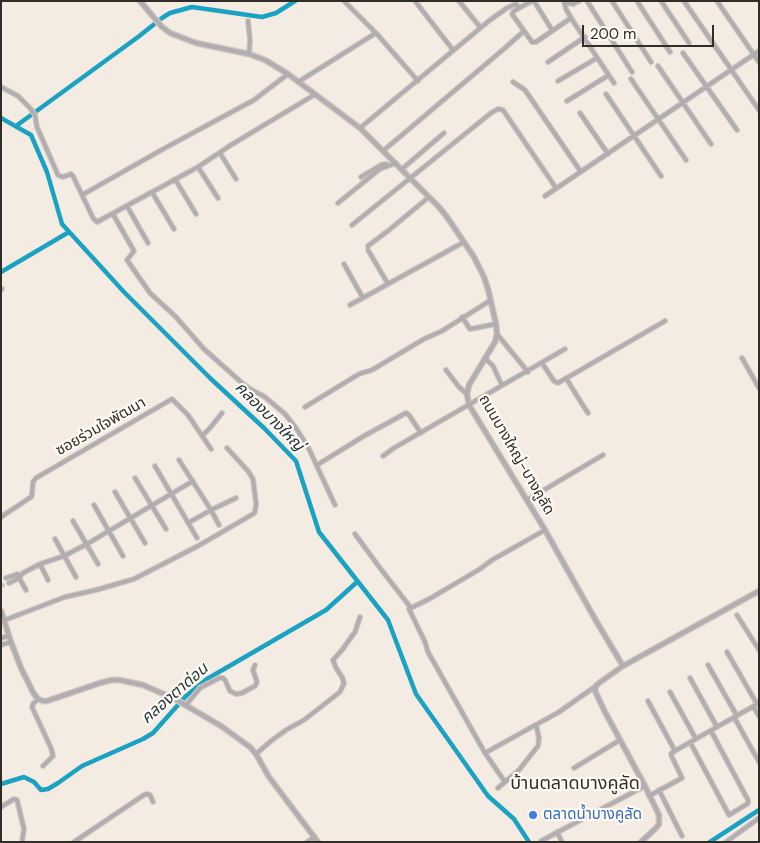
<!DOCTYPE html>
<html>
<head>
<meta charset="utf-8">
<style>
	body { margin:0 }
	#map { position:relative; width:760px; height:843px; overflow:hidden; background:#f4ece2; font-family:"DM Sans",sans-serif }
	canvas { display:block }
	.frame { position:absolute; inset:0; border:2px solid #302d29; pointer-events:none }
	.scale { position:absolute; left:582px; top:25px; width:132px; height:22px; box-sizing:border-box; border:2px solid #302d29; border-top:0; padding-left:6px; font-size:15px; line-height:18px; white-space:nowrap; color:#302d29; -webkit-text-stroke:4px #fffaf4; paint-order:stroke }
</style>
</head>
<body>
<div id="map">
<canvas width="760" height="843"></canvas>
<div class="frame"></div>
<div class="scale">200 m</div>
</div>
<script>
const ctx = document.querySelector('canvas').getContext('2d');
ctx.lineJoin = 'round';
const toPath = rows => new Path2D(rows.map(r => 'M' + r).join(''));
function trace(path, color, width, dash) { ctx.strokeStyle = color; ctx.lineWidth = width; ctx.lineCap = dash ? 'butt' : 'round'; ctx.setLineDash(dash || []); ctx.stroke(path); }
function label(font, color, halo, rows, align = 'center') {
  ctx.font = font + ' "DM Sans","Noto Sans Thai",sans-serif'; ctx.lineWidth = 4.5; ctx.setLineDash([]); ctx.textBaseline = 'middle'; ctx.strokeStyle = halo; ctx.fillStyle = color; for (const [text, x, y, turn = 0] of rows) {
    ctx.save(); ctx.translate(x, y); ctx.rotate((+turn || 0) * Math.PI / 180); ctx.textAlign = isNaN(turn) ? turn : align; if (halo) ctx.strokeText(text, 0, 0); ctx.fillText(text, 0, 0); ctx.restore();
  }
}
trace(toPath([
	[1,118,31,135,47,172,62,224,124,292,210,378,264,428,296,461,319,532,388,620,416,694,488,796,514,819,529,842],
	[16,126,138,37,162,18,170,13,192,7,262,17,276,13,295,1],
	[1,272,69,232],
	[1,784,24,777,34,782,41,790,48,789,58,783,82,766,143,739,153,733,186,696,207,679,326,610,357,582],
	[710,842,759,810]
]), '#1aa2c2', 4.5);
trace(toPath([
	[1,586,9,583]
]), '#cdc6bd', 4, [4, 2]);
const minor = toPath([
	[344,1,376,33,418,81],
	[415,1,453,50],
	[459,1,480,27],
	[534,1,552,30],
	[564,1,566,9,571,18,614,83],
	[565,1,568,3,573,4,579,1],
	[587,1,632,72],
	[612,1,651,62],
	[637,1,670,52],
	[661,1,689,43],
	[684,1,759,110],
	[717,1,759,62],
	[519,8,514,11,512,14,532,42,536,42,571,18],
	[248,21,250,40,249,54],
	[683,53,737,130],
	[548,62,585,37],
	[658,66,711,144],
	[631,79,686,160],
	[558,81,597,58],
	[298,82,376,33],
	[513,82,525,90,581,172],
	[1,87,18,96,30,108,35,115,37,127,58,175,63,177,71,174,73,176,93,218,97,222,198,167,231,145,314,95],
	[606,94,661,176],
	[567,101,609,75],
	[580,113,608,154],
	[360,128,490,20,507,8,516,4,519,8,532,1],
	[383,151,505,48,524,31],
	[220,153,236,179],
	[198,167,218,198],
	[402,169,444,133],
	[361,177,381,165,386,164],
	[175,179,196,214],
	[152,192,174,229],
	[82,195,165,148,254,100,288,74],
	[545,196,759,51],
	[338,203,380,169,396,163],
	[127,206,148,243],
	[113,214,134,251,127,260,150,293,176,317,204,349,241,382,250,389,265,397,285,414,296,428,309,449,335,505],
	[352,225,491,113,498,109,503,110,556,188],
	[368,246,389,230,429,197],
	[368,250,388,284],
	[344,264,363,298],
	[1,289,2,289],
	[350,305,464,242],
	[462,317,470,329,496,324],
	[497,334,528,372],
	[485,358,493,366,501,383],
	[742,358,759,388],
	[542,363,554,381,558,383,665,321],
	[446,370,459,387,467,394],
	[566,378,582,404,588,413],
	[305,407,359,374,372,370,424,339,442,331,491,300],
	[202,436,210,428,222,413],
	[383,456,394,448,565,349],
	[179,460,211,510,219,525],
	[317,465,364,436,406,413,409,415,421,433],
	[155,466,197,538],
	[135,478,166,529],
	[115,492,145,543],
	[527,500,603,455],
	[94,505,123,556],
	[1,517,31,497,32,495,33,482,36,478,172,399,188,415,211,449],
	[73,521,98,564],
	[188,523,211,510,236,498],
	[355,534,380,568,411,608],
	[55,539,76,577],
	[40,564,48,580],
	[17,574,26,590],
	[6,578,18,574],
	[9,583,19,578,23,573,40,564,64,556,87,544,193,481],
	[737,615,759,650],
	[5,620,65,597,96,590,134,579,198,546,253,514,255,512,256,504,253,479,248,471,227,448],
	[1,638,9,636],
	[1,645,11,642],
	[727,652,757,704],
	[708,665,737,716],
	[690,678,717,727],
	[670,692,696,739],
	[38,699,33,704,32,707,51,748,53,756,43,766],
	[648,701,675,751],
	[186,705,200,688,219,678,223,678,225,680,230,691,236,694,242,693,255,686,257,682,253,670,255,665],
	[753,706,759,716],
	[734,717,759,762],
	[690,742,729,815,747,804,748,803,748,800,711,731],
	[485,753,428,652,425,642,409,609,431,598,480,569,492,560,545,530],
	[256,754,271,741,286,730,304,720,340,692,344,683,342,677,336,668,333,660,342,650,355,632,360,617],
	[574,768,620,740],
	[505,782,485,753,559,712,596,686],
	[498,788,519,770,538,746,539,738,536,725],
	[659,790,682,836],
	[649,796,682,778,672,757,671,754,673,752,759,703],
	[1,807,14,799,17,800,24,829,22,842],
	[557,832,562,842],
	[541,841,645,786],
	[74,842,144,795,147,794,150,795,153,802],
	[307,842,315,837],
	[726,842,759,818]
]);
const tertiary = toPath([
	[140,1,162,27,170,33,196,43,249,54,265,60,288,74,360,128,439,207,447,217,474,257,484,277,488,289,496,324,497,334,495,342,469,385,467,394,469,405,545,530,595,619,623,666,599,683,596,686,595,690,596,693,605,712,645,786,659,815,659,824,656,828,641,842],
	[1,611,11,642,21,668,34,694,38,699,43,701,47,701,100,683,112,680,119,680,143,685,175,699,221,726,250,747,256,754,269,777,318,842],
	[623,666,759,591]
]);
trace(minor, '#d1cac1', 6);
trace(tertiary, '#d1cac1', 7);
trace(minor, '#b1adb1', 4);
trace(tertiary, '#b1adb1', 4.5);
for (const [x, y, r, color] of [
	[533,815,5,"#3f7fe0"]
]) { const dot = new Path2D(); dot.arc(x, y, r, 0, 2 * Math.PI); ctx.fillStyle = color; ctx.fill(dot); trace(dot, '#fffaf4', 2); }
label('15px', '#302d29', '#fffaf4', [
	["ซอยร่วมใจพัฒนา",101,427,-30],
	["ถนนบางใหญ่-บางคูลัด",516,455,60]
]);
label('15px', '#366cbe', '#fffaf4', [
	["ตลาดน้ำบางคูลัด",543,815]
], 'left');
label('italic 16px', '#1e3339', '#fffaf4', [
	["คลองบางใหญ่",269,417,45],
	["คลองตาด่อน",175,694,-41]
]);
label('18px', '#302d29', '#fffaf4', [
	["บ้านตลาดบางคูลัด",575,784]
]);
</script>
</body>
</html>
